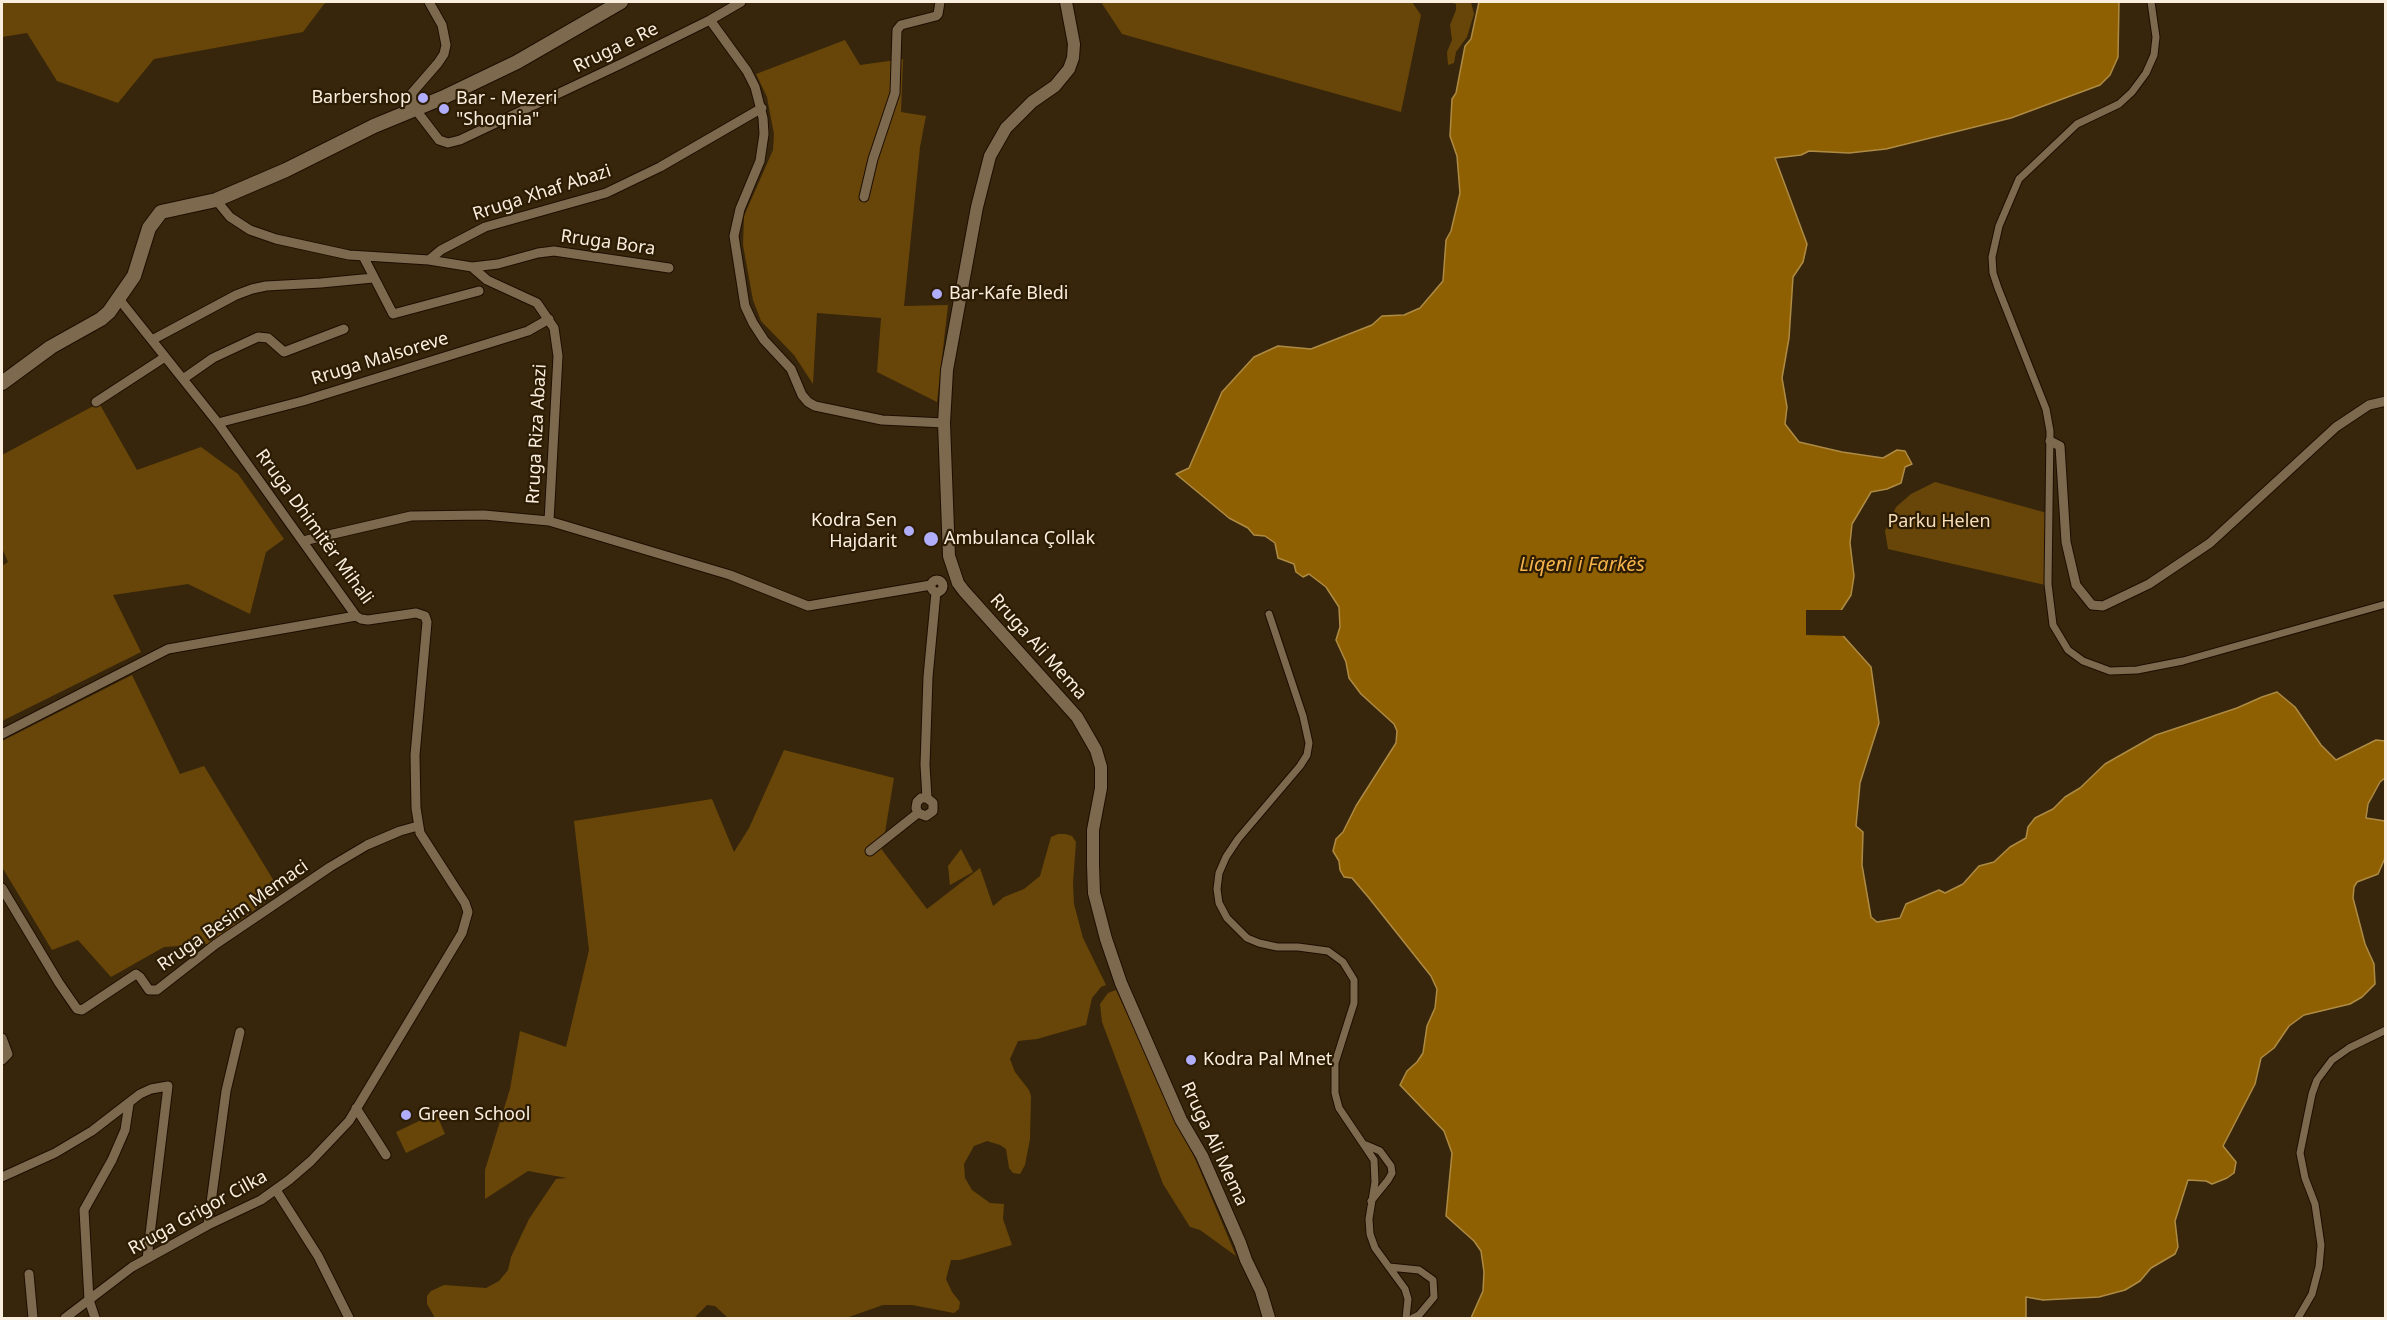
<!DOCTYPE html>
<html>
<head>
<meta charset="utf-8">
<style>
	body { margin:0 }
	#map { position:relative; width:2387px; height:1320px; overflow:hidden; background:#37260b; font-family:"Noto Sans",sans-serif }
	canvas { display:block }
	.frame { position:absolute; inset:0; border:3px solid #faeedf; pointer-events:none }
</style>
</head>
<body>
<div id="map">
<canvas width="2387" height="1320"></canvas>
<div class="frame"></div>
</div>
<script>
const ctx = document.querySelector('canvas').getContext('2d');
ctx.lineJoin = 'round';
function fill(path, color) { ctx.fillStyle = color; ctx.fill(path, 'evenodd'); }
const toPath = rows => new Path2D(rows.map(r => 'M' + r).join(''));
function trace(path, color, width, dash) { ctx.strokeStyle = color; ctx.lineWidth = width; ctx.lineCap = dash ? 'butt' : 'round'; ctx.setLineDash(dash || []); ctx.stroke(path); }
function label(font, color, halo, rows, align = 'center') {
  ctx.font = font + ' "Noto Sans",sans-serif'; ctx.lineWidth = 4.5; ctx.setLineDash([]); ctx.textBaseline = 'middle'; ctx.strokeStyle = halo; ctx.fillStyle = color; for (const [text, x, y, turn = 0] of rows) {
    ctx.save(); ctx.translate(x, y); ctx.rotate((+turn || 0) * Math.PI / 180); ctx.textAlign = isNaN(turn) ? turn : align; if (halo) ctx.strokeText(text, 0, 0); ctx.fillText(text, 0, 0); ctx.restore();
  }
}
fill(toPath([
	[2,2,329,2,324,4,303,32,154,59,118,103,57,81,27,33,2,37],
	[1101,2,1412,2,1421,15,1401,112,1122,34],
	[1450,2,1471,2,1474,14,1467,37,1456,52,1454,63,1448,65,1447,52,1452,40,1450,25,1456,10,1456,4],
	[845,40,860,65,903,59,901,112,926,116,920,147,904,306,948,305,937,402,877,372,881,318,817,313,813,384,794,355,761,321,753,300,743,245,744,216,773,150,774,134,767,97,756,74],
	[99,403,137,470,201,447,238,474,284,539,266,552,250,614,188,584,113,595,141,652,2,721,2,566,8,562,2,548,2,455],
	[1935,482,2047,513,2045,585,1888,549,1885,531,1896,507,1911,494],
	[132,675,180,774,204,766,280,891,209,944,164,947,111,977,78,940,52,950,2,867,2,741],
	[784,750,894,778,882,850,927,909,980,868,993,906,1004,897,1024,889,1040,876,1051,837,1058,834,1065,834,1072,836,1076,842,1073,883,1074,904,1083,938,1106,985,1101,987,1092,998,1086,1025,1037,1039,1018,1041,1010,1059,1015,1072,1029,1090,1031,1096,1030,1139,1025,1165,1020,1174,1013,1173,1009,1168,1006,1149,1000,1145,987,1141,974,1146,964,1164,965,1178,972,1190,990,1203,1004,1204,1003,1219,1012,1245,960,1260,951,1260,946,1279,952,1292,960,1302,959,1309,954,1313,912,1305,883,1305,846,1318,728,1318,715,1306,707,1305,694,1318,435,1318,427,1304,427,1296,431,1291,444,1285,486,1288,499,1281,508,1270,511,1257,529,1219,556,1179,567,1178,528,1171,485,1199,485,1170,510,1089,520,1031,566,1047,589,950,574,821,712,799,734,852,749,828],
	[961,849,973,872,950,885,948,866],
	[1116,990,1196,1161,1236,1256,1200,1230,1190,1227,1163,1184,1102,1022,1100,1004,1108,993],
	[436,1113,445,1134,406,1153,396,1132]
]), '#684609');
const water = toPath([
	[1479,2,2119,2,2118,57,2110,75,2100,85,2011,118,1886,149,1849,153,1809,151,1801,155,1775,158,1807,244,1803,262,1793,277,1789,338,1782,378,1787,407,1785,424,1799,442,1842,452,1883,458,1897,450,1905,451,1912,464,1905,467,1901,483,1887,489,1871,492,1852,524,1850,543,1854,576,1851,595,1838,615,1837,629,1871,667,1879,723,1860,783,1856,826,1863,832,1862,865,1871,917,1877,922,1900,918,1906,904,1939,890,1945,893,1963,884,1979,866,1994,862,2010,847,2026,838,2028,827,2035,818,2053,809,2065,797,2080,788,2105,764,2156,735,2237,708,2262,697,2277,692,2295,707,2321,745,2336,760,2376,740,2385,741,2385,778,2380,782,2368,804,2366,818,2385,821,2385,858,2378,874,2357,882,2354,887,2353,898,2365,944,2374,964,2375,984,2362,997,2350,1004,2304,1015,2289,1026,2274,1048,2261,1058,2255,1084,2223,1146,2236,1162,2234,1173,2227,1178,2212,1184,2206,1181,2188,1180,2175,1221,2178,1247,2175,1254,2151,1268,2140,1281,2125,1290,2099,1297,2043,1300,2026,1297,2026,1318,1471,1318,1483,1291,1484,1272,1481,1251,1474,1241,1446,1216,1452,1153,1444,1131,1400,1085,1407,1071,1417,1062,1423,1053,1427,1026,1435,1008,1437,989,1431,976,1369,898,1352,878,1344,877,1340,870,1339,861,1333,851,1336,839,1343,832,1356,806,1396,743,1397,731,1394,724,1361,694,1349,678,1346,662,1336,640,1340,627,1339,607,1326,587,1309,574,1303,577,1296,572,1294,564,1278,558,1275,543,1265,536,1254,535,1248,528,1229,518,1176,474,1189,468,1222,392,1254,357,1278,346,1311,349,1372,325,1382,316,1404,315,1420,308,1443,281,1446,240,1451,231,1460,193,1457,156,1450,136,1452,99,1456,93,1465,46,1471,39,1479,2]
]);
fill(water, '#8e6002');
trace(water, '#ae8b44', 1.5);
fill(toPath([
	[1806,610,1844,610,1841,616,1840,627,1847,636,1806,635]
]), '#37260b');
const pedestrian = toPath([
	[2151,2,2156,37,2154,55,2146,73,2132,92,2119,104,2077,124,2019,179,1999,226,1992,257,1993,273,1998,288,2046,409,2050,431,2048,584,2053,625,2068,650,2083,661,2110,671,2137,670,2183,661,2386,604],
	[1269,614,1303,716,1309,743,1307,755,1300,766,1238,839,1226,857,1219,873,1217,889,1219,903,1227,918,1247,938,1259,943,1277,947,1298,947,1328,951,1343,962,1354,980,1354,1003,1335,1063,1335,1093,1339,1108,1374,1160,1375,1182,1369,1219,1370,1234,1375,1248,1405,1289,1408,1299,1406,1318],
	[1366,1145,1380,1151,1391,1166,1392,1173,1388,1180,1371,1201],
	[1389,1267,1419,1270,1433,1280,1434,1297,1419,1315,1413,1318],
	[2298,1318,2312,1294,2319,1267,2321,1245,2315,1204,2305,1178,2300,1153,2312,1094,2317,1080,2332,1060,2349,1048,2386,1030]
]);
const minor = toPath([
	[429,2,442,25,446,45,444,54,438,63,412,93,412,100,416,110,439,140,448,143,460,140,623,63,710,20,741,2],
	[710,20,747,71,755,87,763,118,764,134,760,161,740,209,734,236,745,306,753,323,764,340,791,369,802,395,808,402,815,406,882,420,944,423],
	[864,197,873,159,895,93,897,30,901,25,936,16,938,14,940,2],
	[216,200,230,217,250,230,276,239,349,255,429,260,472,267,487,280,537,303,554,328,558,356,549,521],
	[363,256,393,314,479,291],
	[429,260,441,250,485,227,606,193,660,167,762,108],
	[472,267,498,264,538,253,554,251,669,268],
	[152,340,236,295,252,289,266,286,321,283,373,278],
	[183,379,213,358,258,337,268,338,284,352,344,329],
	[96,402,165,357],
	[218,423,303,401,528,331,549,319],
	[2050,441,2060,446,2066,542,2076,585,2092,605,2103,606,2149,584,2210,543,2336,427,2369,405,2386,401],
	[303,541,411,516,484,515,549,521,730,575,808,606,931,585],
	'931 586a6 6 0 1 1 12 0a6 6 0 1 1-12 0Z',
	[2,734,168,649,356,616],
	[927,798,925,765,928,677,936,592],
	[918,813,926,816,933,811,933,803,927,798],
	[918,813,916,808,917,802,921,798,927,798],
	[870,851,918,813],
	[2,888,59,983,77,1009,82,1010,136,974,140,977,149,990,157,990,216,944,330,867,367,845,400,831,418,826],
	[2,1038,8,1054,2,1060],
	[356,1108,386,1155],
	[2,1177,55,1153,92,1131,140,1094,151,1089,168,1086,147,1259],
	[276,1190,318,1256,349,1318],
	[208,1225,226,1091,240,1032],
	[29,1274,33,1318],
	[65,1318,132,1267,208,1225,261,1200,289,1180,311,1161,349,1121,462,933,468,912,465,903,420,833,416,808,415,755,427,622,425,616,416,613,368,620,361,619,356,616,218,423,119,299],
	[95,1318,89,1300,84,1210,112,1160,125,1130,129,1104]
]);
const tertiary = toPath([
	[1066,2,1074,44,1073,58,1069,69,1055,86,1032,102,1006,128,990,156,977,207,947,370,944,423,949,556,958,583,964,591,1077,717,1096,750,1101,767,1101,788,1093,830,1093,865,1094,893,1106,939,1121,983,1181,1120,1202,1156,1240,1243,1246,1260,1261,1291,1269,1318]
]);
const secondary = toPath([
	[2,383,51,347,101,319,109,312,134,276,149,228,161,212,216,200,286,170,374,126,442,98,517,62,621,2]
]);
trace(pedestrian, '#1e0e00', 9);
trace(minor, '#1e0e00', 11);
trace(tertiary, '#1e0e00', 14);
trace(secondary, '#1e0e00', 16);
trace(pedestrian, '#7d694e', 7);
trace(minor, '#7d694e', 9);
trace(tertiary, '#7d694e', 12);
trace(secondary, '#7d694e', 14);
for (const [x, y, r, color] of [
	[423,98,6,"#b0adfa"],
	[444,109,6,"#b0adfa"],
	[937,294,6,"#b0adfa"],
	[909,531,6,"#b0adfa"],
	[931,539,8,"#b0adfa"],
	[1191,1060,6,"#b0adfa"],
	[406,1115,6,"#b0adfa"]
]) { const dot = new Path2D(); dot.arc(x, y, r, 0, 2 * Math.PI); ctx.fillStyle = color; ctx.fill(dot); trace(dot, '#2c1c03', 2); }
label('18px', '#faeedf', '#2c1c03', [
	["Rruga e Re",616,48,-26],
	["Rruga Xhaf Abazi",542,193,-18],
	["Rruga Bora",608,243,8],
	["Rruga Malsoreve",380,359,-17],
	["Rruga Riza Abazi",537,434,-87],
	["Rruga Dhimitër Mihali",314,527,54],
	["Rruga Ali Mema",1038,647,48],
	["Rruga Besim Memaci",233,916,-35],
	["Rruga Ali Mema",1214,1144,65],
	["Rruga Grigor Cilka",198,1213,-29]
]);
label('18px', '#faeedf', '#2c1c03', [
	["Barbershop",411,98,"right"],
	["Bar - Mezeri",456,99],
	["\"Shoqnia\"",456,120],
	["Bar-Kafe Bledi",949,294],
	["Kodra Sen",897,521,"right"],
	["Hajdarit",897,542,"right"],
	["Ambulanca Çollak",944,539],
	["Kodra Pal Mnet",1203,1060],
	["Green School",418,1115]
], 'left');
label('18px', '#f8deb9', '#2c1c03', [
	["Parku Helen",1939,522]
]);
label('italic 20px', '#f5b34c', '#2c1c03', [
	["Liqeni i Farkës",1582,565]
]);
</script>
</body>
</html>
